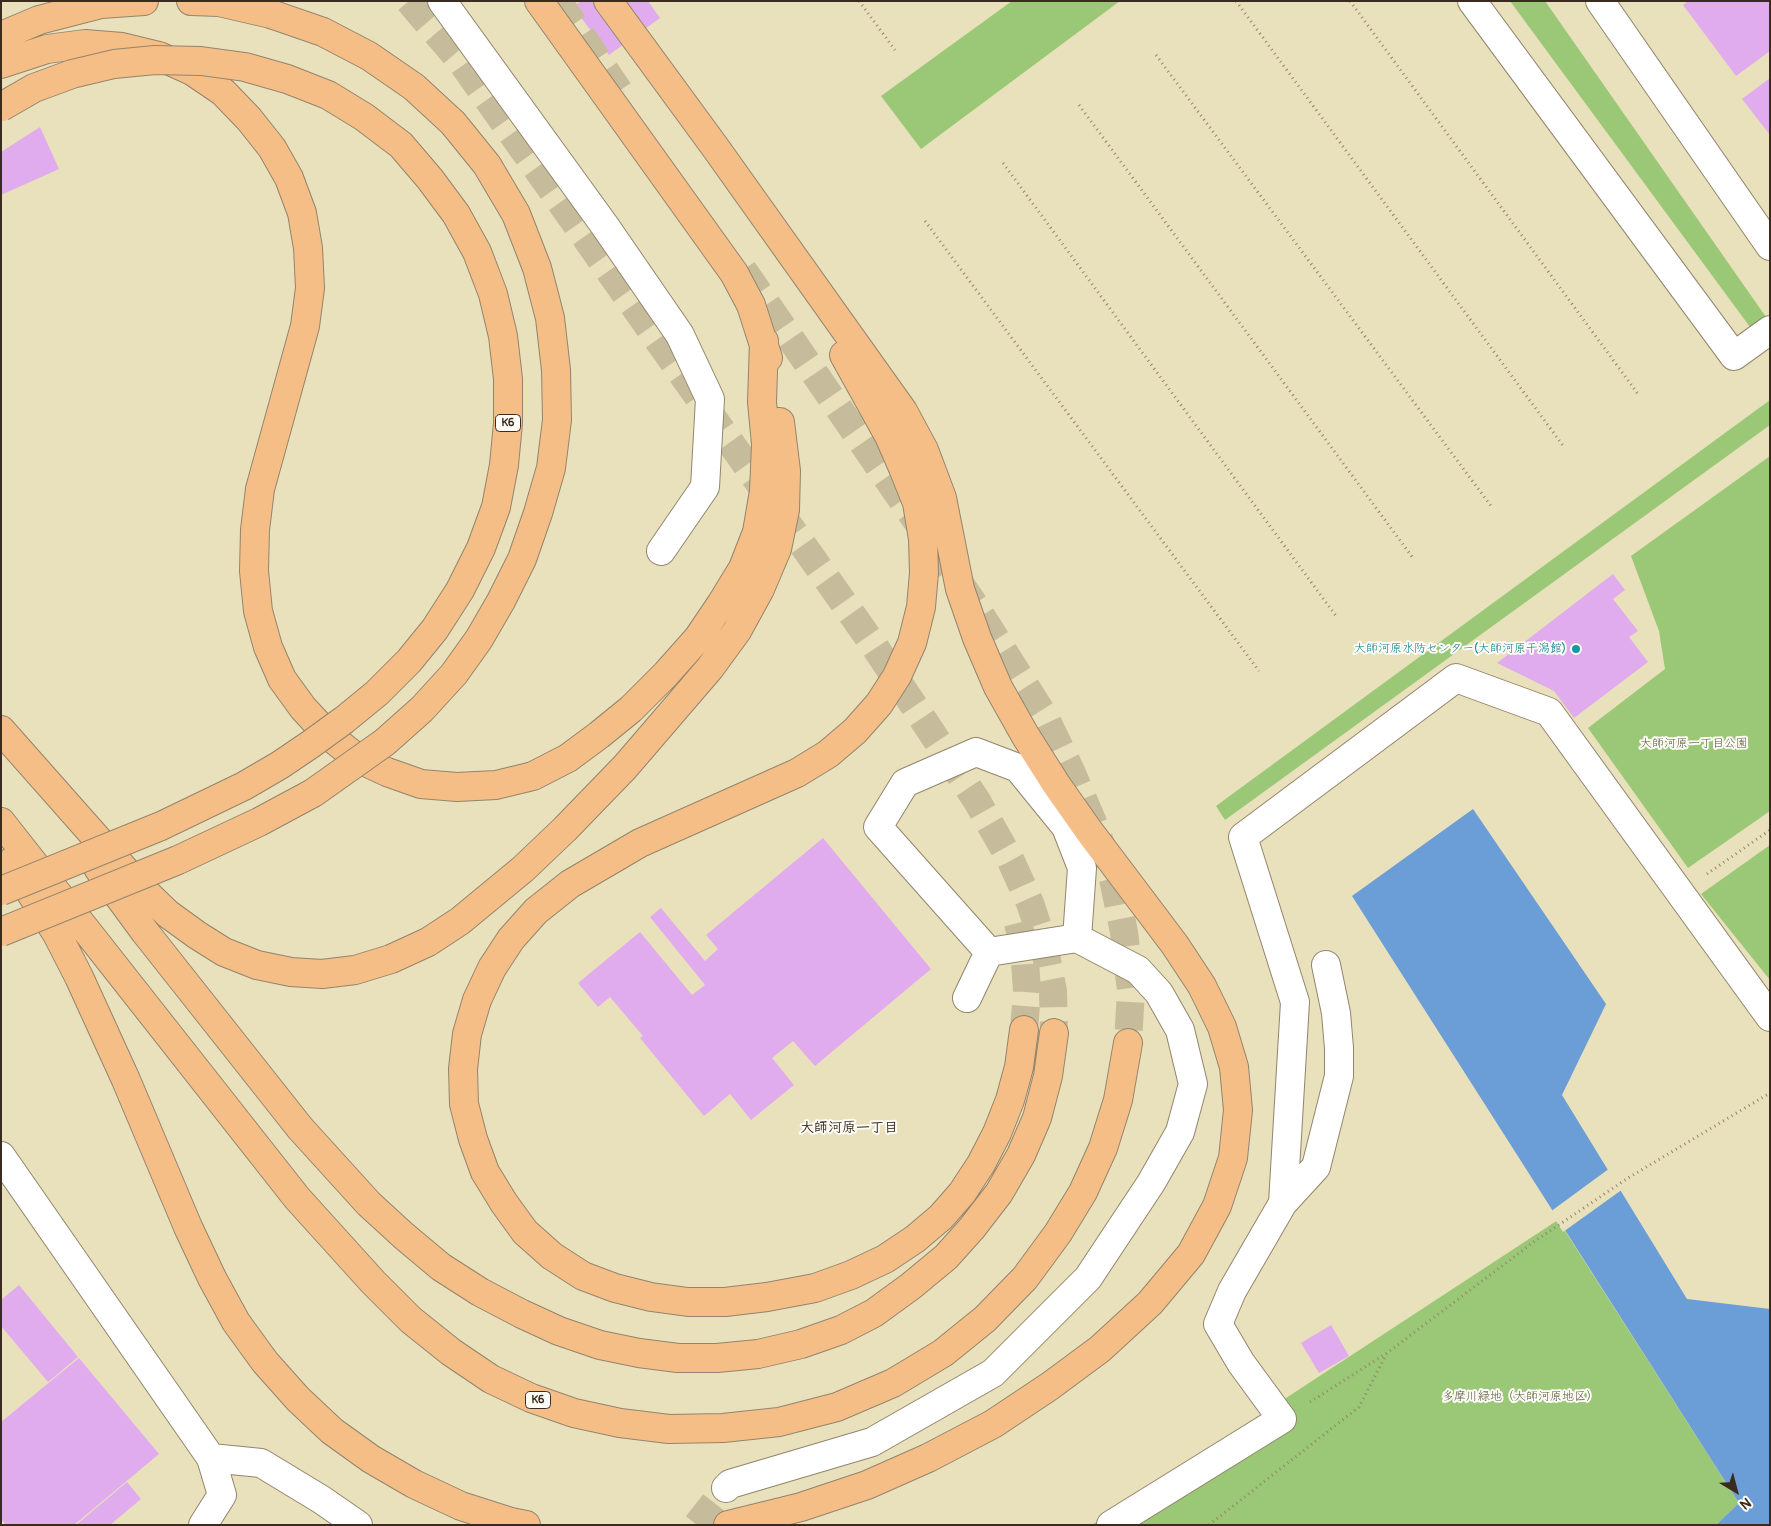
<!DOCTYPE html>
<html>
<head>
<meta charset="utf-8">
<style>
	body { margin:0 }
	#map { position:relative; width:1771px; height:1526px; overflow:hidden; background:#e9e0bc; font-family:Pangolin,sans-serif }
	canvas { display:block }
	.frame { position:absolute; inset:0; border:2px solid #3b2a1e; pointer-events:none }
	.north { position:absolute; left:1711px; top:1466px; width:50px; height:50px; -webkit-text-stroke:4px #fdfcf7; paint-order:stroke; rotate:143deg; font-size:14px; font-weight:700; line-height:20px; text-align:center; color:#3b2a1e }
	.north::after { content:''; display:block; margin:auto; width:18px; height:22px; background:#3b2a1e; clip-path:polygon(50% 0,100% 100%,50% 72%,0 100%) }
</style>
</head>
<body>
<div id="map">
<canvas width="1771" height="1526"></canvas>
<div class="frame"></div>
<div class="north">N</div>
</div>
<script>
const ctx = document.querySelector('canvas').getContext('2d');
ctx.lineJoin = 'round';
function fill(path, color) { ctx.fillStyle = color; ctx.fill(path, 'evenodd'); }
const toPath = rows => new Path2D(rows.map(r => 'M' + r).join(''));
function trace(path, color, width, dash) { ctx.strokeStyle = color; ctx.lineWidth = width; ctx.lineCap = dash ? 'butt' : 'round'; ctx.setLineDash(dash || []); ctx.stroke(path); }
function label(font, color, halo, rows, align = 'center') {
  ctx.font = font + ' Pangolin,"Klee One",sans-serif'; ctx.lineWidth = 4; ctx.setLineDash([]); ctx.textBaseline = 'middle'; ctx.strokeStyle = halo; ctx.fillStyle = color; for (const [text, x, y, turn = 0] of rows) {
    ctx.save(); ctx.translate(x, y); ctx.rotate((+turn || 0) * Math.PI / 180); ctx.textAlign = isNaN(turn) ? turn : align; if (halo) ctx.strokeText(text, 0, 0); ctx.fillText(text, 0, 0); ctx.restore();
  }
}
fill(toPath([
	[1012,1,1120,1,921,149,881,96],
	[1510,1,1545,1,1766,317,1750,327],
	[1770,400,1770,425,1225,820,1216,806],
	[1770,456,1770,811,1688,868,1588,728,1665,669,1659,631,1631,556],
	[1770,845,1770,980,1701,894],
	[1558,1220,1739,1503,1716,1525,1092,1525]
]), '#9bc876');
fill(toPath([
	[1473,809,1606,1004,1562,1095,1687,1299,1770,1309,1770,1525,1716,1525,1739,1503,1352,896]
]), '#6b9ed6');
fill(toPath([
	[1610,1168,1623,1189,1563,1232,1550,1212]
]), '#e9e0bc');
fill(toPath([
	[581,1,648,1,660,18,609,55,573,7],
	[1688,1,1770,1,1770,51,1736,76,1683,5],
	[1770,78,1770,135,1742,99],
	[40,127,59,169,1,195,1,152],
	[1613,574,1625,590,1613,599,1638,631,1629,637,1648,662,1574,718,1554,691,1497,663],
	[823,838,931,969,815,1066,793,1041,772,1058,794,1085,751,1120,730,1094,704,1116,640,1038,643,1036,610,997,598,1007,578,983,640,932,692,995,705,985,650,917,661,908,705,961,718,949,706,935],
	[19,1285,78,1357,48,1382,1,1326,1,1300],
	[1331,1325,1349,1356,1319,1373,1301,1343],
	[79,1358,159,1454,74,1525,6,1525,1,1519,1,1422],
	[127,1482,141,1499,110,1525,76,1525]
]), '#e1acee');
trace(toPath([
	[697,1525,726,1488]
]), '#c6bc9c', 28, [28, 14]);
trace(toPath([
	[409,1,462,63,875,647,977,801,1011,861,1030,903,1044,945,1053,991,1054,1033],
	[558,1,619,91],
	[743,270,972,601,1046,719,1071,771,1095,827,1113,879,1124,932,1131,990,1128,1043],
	[1018,923,1024,947,1027,991,1024,1030]
]), '#c6bc9c', 28, [28, 14]);
const minor = toPath([
	[442,1,605,226,680,335,710,399,705,487,661,551],
	[1472,1,1734,356,1770,330],
	[1600,1,1770,246],
	[967,998,989,952],
	[1,1156,211,1458,222,1495,203,1525],
	[1283,1203,1316,1167,1339,1076,1339,1048,1336,1013,1326,965],
	[211,1458,261,1463,322,1500,358,1525],
	[726,1488,730,1484,872,1442,993,1373,1088,1278,1151,1183,1180,1132,1193,1084,1180,1030,1159,993,1138,970,1077,938,989,952,878,827,905,783,976,752,1018,768,1066,827,1082,868,1077,938],
	[1111,1525,1282,1419,1241,1363,1218,1324,1232,1291,1283,1203,1295,1002,1243,837,1456,678,1549,712,1770,1017]
]);
const highway = toPath([
	[191,1,219,2,271,14],
	[539,1,734,273,751,305,768,358],
	[608,1,715,147,903,411,924,450,942,498,960,589,977,638,998,687,1025,735,1056,784,1089,831,1175,945,1202,986,1222,1027,1234,1067,1238,1110,1233,1158,1217,1206,1191,1254,1150,1303,1100,1349,1050,1386,993,1424,928,1458,867,1485,801,1507,728,1525],
	[1,36,39,20,101,4,144,1],
	[1,64,47,49,85,44,122,47,159,56,192,71,223,92,249,119,272,148,289,178,302,213,308,248,310,288,305,326,260,489,255,530,254,571,258,611,268,647,282,679,303,708,328,735,357,758,387,772,421,784,457,787,496,785,533,776,568,758,599,735,631,709,666,674,698,638,721,604,743,568,757,532,764,491,766,444,762,402,764,341],
	[844,355,889,436,903,468,917,503,923,539,924,573,921,607,912,643,897,676,879,704,855,731,828,754,797,773,640,843,570,884,536,911,511,939,492,968,477,1000,467,1034,463,1069,464,1104,473,1139,485,1172,504,1203,525,1232,552,1256,583,1276,615,1288,651,1297,688,1302,725,1302,767,1297,815,1288,851,1275,885,1259,915,1239,941,1217,962,1193,981,1164,997,1133,1010,1100,1019,1067,1024,1030],
	[1,730,139,886,168,914,197,935,224,952,257,965,291,972,322,974,355,970,391,959,428,942,460,921,523,869,565,829,625,767,710,668,737,631,760,589,777,549,785,510,786,471,780,422],
	[1,822,297,1198,373,1282,411,1320,451,1352,491,1379,531,1398,574,1413,620,1423,669,1429,723,1428,779,1422,837,1407,893,1383,943,1353,985,1319,1025,1278,1058,1233,1083,1192,1103,1148,1118,1100,1128,1043],
	[11,862,57,934,79,977,126,1080,188,1227,212,1278,236,1322,265,1362,298,1399,332,1431,371,1459,414,1484,461,1506,511,1522,526,1525],
	[98,868,145,932,300,1128,369,1204,404,1236,441,1267,480,1292,522,1314,559,1331,600,1345,639,1353,678,1358,717,1358,758,1354,801,1344,841,1330,874,1313,911,1286,946,1257,972,1228,999,1193,1021,1155,1037,1118,1048,1076,1054,1033]
]);
trace(minor, '#92856d', 30);
trace(highway, '#92856d', 30);
trace(toPath([
	[859,1,895,50],
	[1236,1,1564,447],
	[1350,1,1638,394],
	[1156,55,1491,506],
	[1079,105,1413,558],
	[1003,163,1336,616],
	[925,221,1259,671],
	[1707,874,1770,830],
	[1310,1402,1387,1353,1535,1241,1628,1178,1770,1093],
	[1209,1525,1359,1407,1386,1355]
]), '#92856d', 3, [1, 4]);
trace(minor, '#fff', 28);
trace(highway, '#f6be87', 28);
const highwayBridge = toPath([
	[1,107,34,88,72,74,114,64,155,60,201,61,245,67,287,79,328,95,364,117,401,145,430,179,456,214,477,252,493,294,503,336,508,379,508,423,504,465,496,507,481,548,460,590,435,629,409,661,377,693,344,720,311,744,280,765,244,786,161,826,1,891],
	[1,932,178,860,259,822,313,793,385,742,422,709,454,674,479,639,501,601,522,559,538,513,551,468,557,420,556,370,550,318,537,268,516,214,487,165,453,123,414,87,369,56,323,32,271,14]
]);
trace(highwayBridge, '#92856d', 30, []);
trace(highwayBridge, '#f6be87', 28);
for (const [x, y, r, color] of [
	[1576,649,5,"#0f9aa8"]
]) { const dot = new Path2D(); dot.arc(x, y, r, 0, 2 * Math.PI); ctx.fillStyle = color; ctx.fill(dot); trace(dot, '#fdfcf7', 2); }
for (const [x, y, w] of [
	[508,423,25],
	[538,1400,25]
]) { const box = new Path2D(); box.roundRect(x - w / 2, y - 8.5, w, 17, 4); ctx.fillStyle = '#fdfcf7'; ctx.fill(box); trace(box, '#3b2a1e', 1); }
label('bold 11px', '#3b2a1e', null, [
	["K6",508,423],
	["K6",538,1400]
]);
label('12px', '#0d838f', '#fdfcf7', [
	["大師河原水防センター(大師河原干潟館)",1566,649]
], 'right');
label('12px', '#585938', '#fdfcf7', [
	["大師河原一丁目公園",1694,744],
	["多摩川緑地（大師河原地区）",1520,1397]
]);
label('bold 14px', '#3b2a1e', '#fdfcf7', [
	["大師河原一丁目",849,1128]
]);
</script>
</body>
</html>
